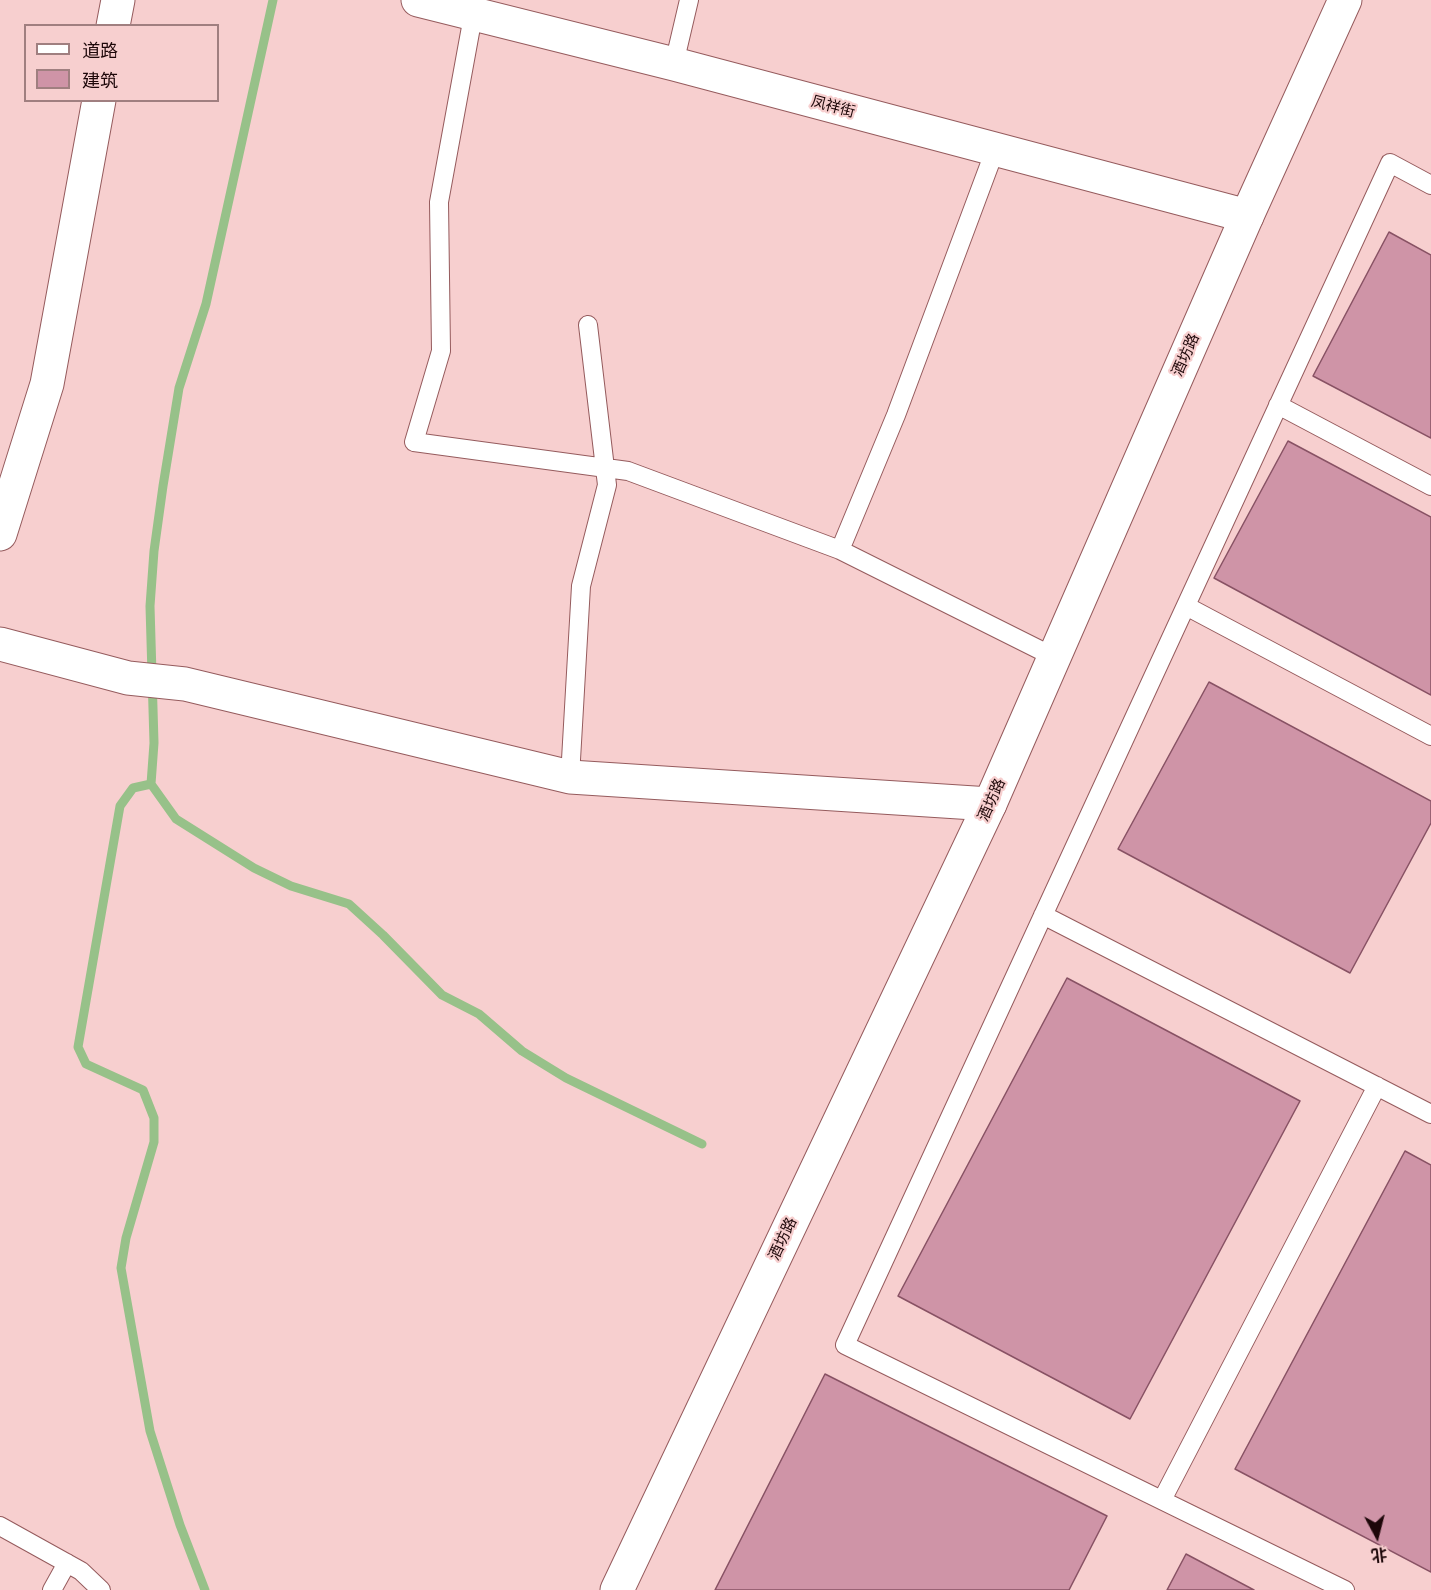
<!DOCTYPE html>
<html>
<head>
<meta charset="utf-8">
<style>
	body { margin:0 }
	#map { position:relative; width:1431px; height:1590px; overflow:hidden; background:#f7cfcf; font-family:Montserrat,"Noto Sans SC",sans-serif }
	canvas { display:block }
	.legend { position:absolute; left:24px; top:24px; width:195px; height:78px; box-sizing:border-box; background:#f7cfcf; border:2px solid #a07f80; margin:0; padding:8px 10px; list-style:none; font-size:18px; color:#1d0709 }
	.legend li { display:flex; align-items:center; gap:12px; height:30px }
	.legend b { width:30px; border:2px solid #a07f80 }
	.north { position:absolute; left:1347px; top:1506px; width:60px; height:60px; -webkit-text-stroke:4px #f7cfcf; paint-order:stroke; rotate:173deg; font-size:16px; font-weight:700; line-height:24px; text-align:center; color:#1d0709 }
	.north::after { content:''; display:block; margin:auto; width:21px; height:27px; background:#1d0709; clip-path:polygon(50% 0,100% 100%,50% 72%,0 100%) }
</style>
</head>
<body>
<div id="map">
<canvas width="1431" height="1590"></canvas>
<ul class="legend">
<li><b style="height:8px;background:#fff"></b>道路</li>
<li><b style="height:16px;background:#cf94a7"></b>建筑</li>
</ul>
<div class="north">北</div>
</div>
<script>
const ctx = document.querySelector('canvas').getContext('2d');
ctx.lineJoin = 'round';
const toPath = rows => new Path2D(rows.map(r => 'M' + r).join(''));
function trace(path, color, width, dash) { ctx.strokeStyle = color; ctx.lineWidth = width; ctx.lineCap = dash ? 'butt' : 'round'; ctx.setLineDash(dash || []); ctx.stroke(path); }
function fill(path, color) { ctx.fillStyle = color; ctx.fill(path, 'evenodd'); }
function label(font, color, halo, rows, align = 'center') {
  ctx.font = font + ' Montserrat,"Noto Sans SC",sans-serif'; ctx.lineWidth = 4.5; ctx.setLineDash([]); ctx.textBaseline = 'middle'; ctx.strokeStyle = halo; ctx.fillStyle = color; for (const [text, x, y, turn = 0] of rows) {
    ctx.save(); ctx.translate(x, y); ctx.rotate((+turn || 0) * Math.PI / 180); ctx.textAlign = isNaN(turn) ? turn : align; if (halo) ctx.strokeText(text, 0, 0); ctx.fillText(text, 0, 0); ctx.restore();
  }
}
trace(toPath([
	[273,0,206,304,179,388,163,486,154,551,150,606,154,743,151,784,176,819,254,868,291,886,349,904,383,935,442,995,479,1014,522,1051,566,1078,702,1144],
	[151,784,133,788,120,806,78,1047,86,1064,143,1090,154,1118,154,1142,126,1238,121,1268,150,1431,180,1525,205,1590]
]), '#97c189', 9);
const building = toPath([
	[1389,232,1431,255,1431,438,1313,376,1389,232],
	[1288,441,1431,517,1431,695,1214,578,1288,441],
	[1209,682,1431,801,1431,823,1350,973,1118,849,1209,682],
	[1067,978,1300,1101,1130,1419,898,1296,1067,978],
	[1405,1151,1431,1165,1431,1572,1235,1469,1405,1151],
	[825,1374,1107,1516,1069,1590,715,1590,825,1374],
	[1186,1554,1254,1590,1167,1590,1186,1554]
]);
fill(building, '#cf94a7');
trace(building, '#885264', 1.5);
const service = toPath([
	[473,16,439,202,441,351,414,442,628,471,840,550,1054,657],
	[674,64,689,0],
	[1278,405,1431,486],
	[840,550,896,415,995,150],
	[1186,606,1431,736],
	[570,777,581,586,607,485,588,325],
	[1043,915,1431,1114],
	[1162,1500,1377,1086],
	[0,1526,81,1571,101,1590],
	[52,1590,67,1563],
	[1345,1590,845,1345,1390,163,1431,185]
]);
const minor = toPath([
	[418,0,674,64,1247,216],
	[113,26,118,0],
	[0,534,47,384,99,100],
	[0,644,128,678,185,684,570,777,990,804]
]);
const tertiary = toPath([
	[617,1590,990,804,1247,216,1345,0]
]);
trace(service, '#955b5d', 20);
trace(minor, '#955b5d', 35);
trace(tertiary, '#955b5d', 35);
trace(service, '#fff', 18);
trace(minor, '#fff', 33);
trace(tertiary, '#fff', 33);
label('15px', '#1d0709', '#f7cfcf', [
	["凤祥街",833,107,15],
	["酒坊路",1186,355,-66],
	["酒坊路",992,800,-66],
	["酒坊路",783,1239,-65]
]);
</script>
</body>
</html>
